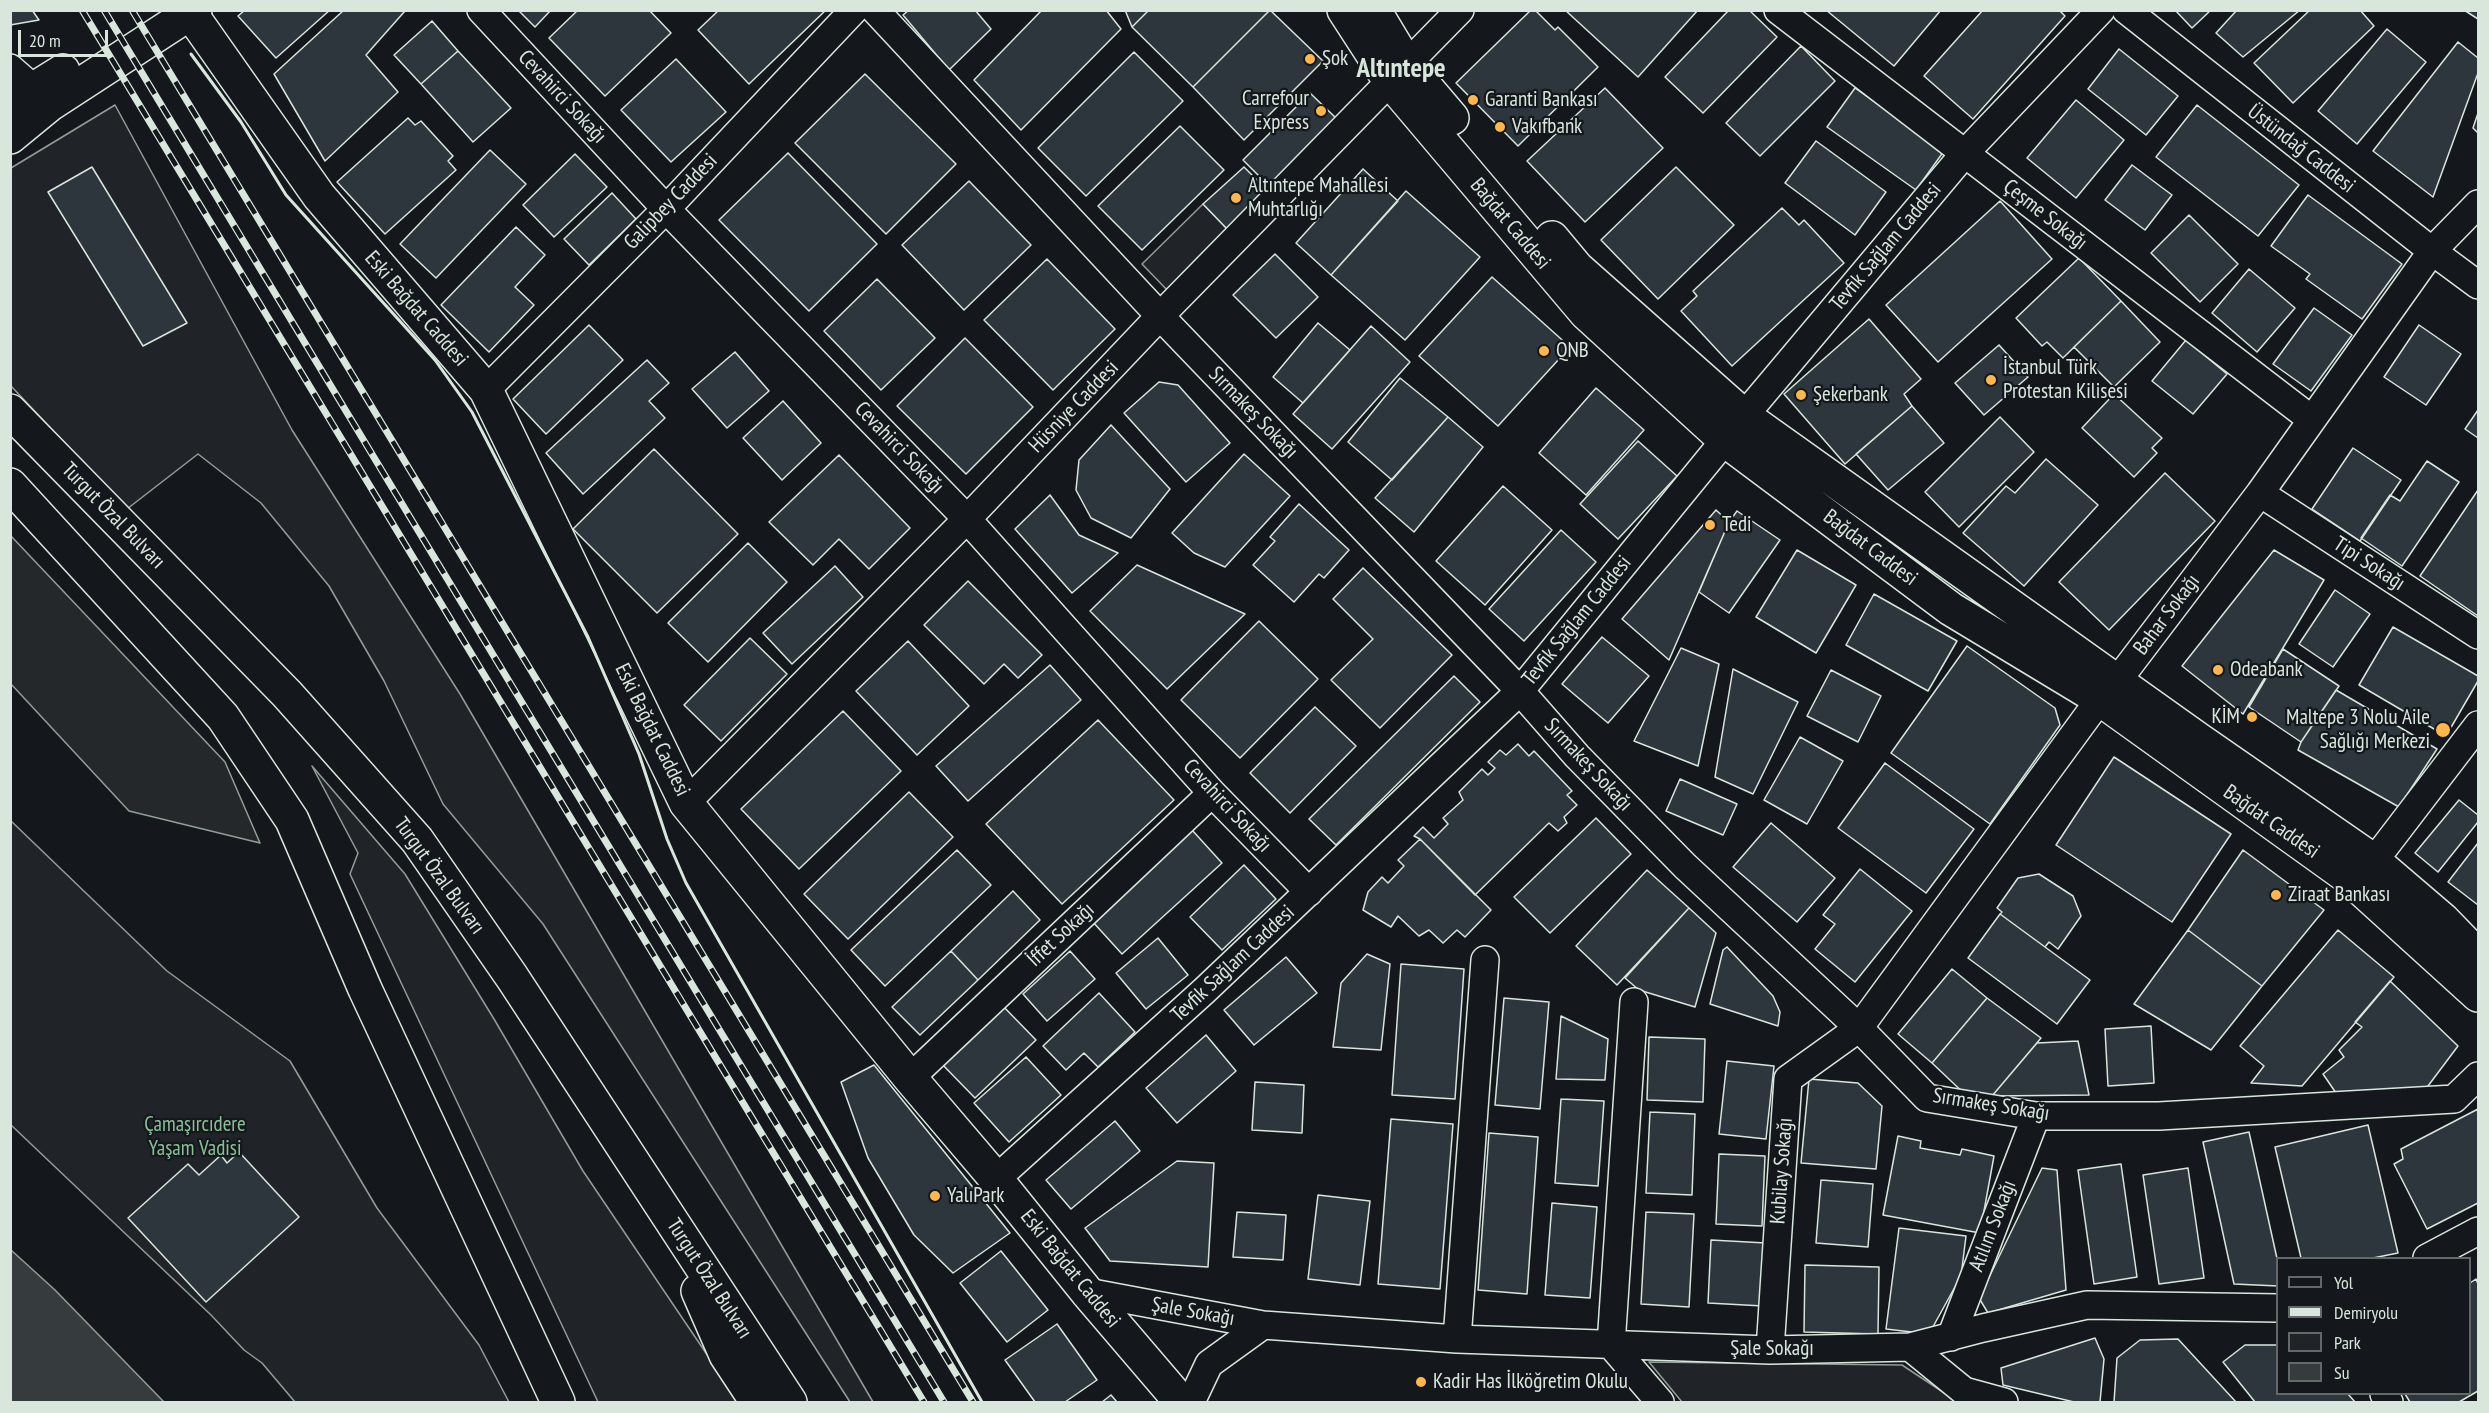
<!DOCTYPE html>
<html>
<head>
<meta charset="utf-8">
<style>
	body { margin:0 }
	#map { position:relative; width:2489px; height:1413px; overflow:hidden; background:#14181c; font-family:"PT Sans Narrow",sans-serif }
	canvas { display:block }
	.frame { position:absolute; inset:0; border:12px solid #d8e6dc; pointer-events:none }
	.legend { position:absolute; left:2276px; top:1257px; width:195px; height:138px; box-sizing:border-box; background:#14181c; border:2px solid #626a69; margin:0; padding:8px 10px; list-style:none; font-size:18px; color:#d8e6dc }
	.legend li { display:flex; align-items:center; gap:12px; height:30px }
	.legend b { width:30px; border:2px solid #626a69 }
	.scale { position:absolute; left:18px; top:30px; width:90px; height:27px; box-sizing:border-box; border:3px solid #d8e6dc; border-top:0; padding-left:8px; font-size:18px; line-height:21px; white-space:nowrap; color:#d8e6dc; -webkit-text-stroke:4px #14181c; paint-order:stroke }
</style>
</head>
<body>
<div id="map">
<canvas width="2489" height="1413"></canvas>
<div class="frame"></div>
<ul class="legend">
<li><b style="height:8px;background:#14181c"></b>Yol</li>
<li><b style="height:8px;background:#d8e6dc"></b>Demiryolu</li>
<li><b style="height:16px;background:#202428"></b>Park</li>
<li><b style="height:16px;background:#363b3e"></b>Su</li>
</ul>
<div class="scale">20 m</div>
</div>
<script>
const ctx = document.querySelector('canvas').getContext('2d');
ctx.lineJoin = 'round';
function fill(path, color) { ctx.fillStyle = color; ctx.fill(path, 'evenodd'); }
const toPath = rows => new Path2D(rows.map(r => 'M' + r).join(''));
function trace(path, color, width, dash) { ctx.strokeStyle = color; ctx.lineWidth = width; ctx.lineCap = dash ? 'butt' : 'round'; ctx.setLineDash(dash || []); ctx.stroke(path); }
function label(font, color, halo, rows, align = 'center') {
  ctx.font = font + ' "PT Sans Narrow",sans-serif'; ctx.lineWidth = 4.5; ctx.setLineDash([]); ctx.textBaseline = 'middle'; ctx.strokeStyle = halo; ctx.fillStyle = color; for (const [text, x, y, turn = 0] of rows) {
    ctx.save(); ctx.translate(x, y); ctx.rotate((+turn || 0) * Math.PI / 180); ctx.textAlign = isNaN(turn) ? turn : align; if (halo) ctx.strokeText(text, 0, 0); ctx.fillText(text, 0, 0); ctx.restore();
  }
}
const green = toPath([
	[115,105,292,430,460,694,873,1402,850,1402,543,924,443,804,384,681,329,586,261,503,198,454,127,509,11,386,11,168,115,105],
	[1203,204,1230,232,1169,292,1142,264,1203,204],
	[312,766,405,874,494,1019,583,1171,739,1402,598,1402,350,874,358,853,312,766],
	[10,820,167,971,290,1061,377,1208,479,1345,509,1402,295,1402,262,1363,244,1350,211,1315,11,1125,10,820],
	[1649,1362,1902,1365,1958,1402,1682,1402,1649,1362]
]);
fill(green, '#202428');
trace(green, '#939e99', 1.5);
const parking = toPath([
	[11,536,225,762,260,843,129,811,11,684,11,536]
]);
fill(parking, '#24282b');
trace(parking, '#939e99', 1.5);
const water = toPath([
	[11,1250,55,1290,164,1402,11,1402,11,1250]
]);
fill(water, '#363b3e');
trace(water, '#939e99', 1.5);
const building = toPath([
	[10,10,32,10,39,20,10,25,10,10],
	[245,10,330,10,276,58,238,16,245,10],
	[344,10,405,11,366,55,398,92,325,161,274,74,344,10],
	[518,10,551,10,535,27,518,10],
	[578,10,649,10,671,33,605,96,549,38,578,10],
	[719,10,826,10,749,84,698,30,719,10],
	[909,10,975,10,991,29,949,70,903,15,909,10],
	[1042,10,1106,10,1121,29,1021,130,974,80,1042,10],
	[1125,10,1149,10,1132,27,1125,10],
	[1149,10,1270,10,1193,87,1132,27,1149,10],
	[1270,10,1323,61,1244,140,1193,87,1270,10],
	[1531,10,1535,10,1555,30,1558,27,1598,67,1518,146,1456,83,1531,10],
	[1565,10,1698,10,1638,77,1565,10],
	[1729,10,1749,10,1777,37,1703,113,1665,77,1729,10],
	[1826,10,1941,10,1894,66,1826,10],
	[1983,10,2059,10,2065,16,1973,119,1924,76,1983,10],
	[2175,10,2211,10,2192,28,2175,10],
	[2237,10,2300,10,2243,57,2216,33,2237,10],
	[2310,10,2360,10,2374,26,2293,103,2254,63,2310,10],
	[2464,10,2478,10,2478,19,2464,10],
	[432,21,458,51,421,84,394,55,432,21],
	[2387,29,2426,62,2357,144,2318,111,2387,29],
	[2458,42,2478,58,2478,73,2433,197,2373,151,2458,42],
	[1801,46,1835,81,1760,156,1726,123,1801,46],
	[2119,49,2178,96,2146,135,2088,89,2119,49],
	[458,51,511,108,473,142,421,84,458,51],
	[1134,52,1183,101,1086,196,1038,148,1134,52],
	[676,59,726,112,671,162,621,110,676,59],
	[865,74,956,164,886,234,795,143,865,74],
	[1605,88,1663,148,1585,222,1527,161,1605,88],
	[1855,88,1944,151,1916,190,1827,127,1855,88],
	[1310,93,1337,119,1270,187,1243,160,1310,93],
	[2076,100,2124,140,2076,198,2027,158,2076,100],
	[2197,105,2299,185,2258,236,2156,157,2197,105],
	[2478,113,2478,133,2473,128,2478,113],
	[408,118,415,125,421,121,453,156,448,161,456,170,385,234,337,182,408,118],
	[1180,126,1224,170,1142,250,1098,206,1180,126],
	[1816,141,1886,192,1855,235,1785,183,1816,141],
	[490,150,526,184,436,278,400,244,490,150],
	[788,153,877,244,809,311,719,220,788,153],
	[575,154,607,187,554,237,523,205,575,154],
	[2132,165,2172,195,2145,230,2105,200,2132,165],
	[92,167,187,323,143,346,48,192,92,167],
	[1244,167,1269,192,1230,232,1203,204,1244,167],
	[1676,167,1734,225,1658,299,1601,240,1676,167],
	[1363,169,1398,201,1331,275,1296,243,1363,169],
	[969,181,1031,245,964,310,902,245,969,181],
	[1406,191,1480,257,1405,340,1331,275,1406,191],
	[612,193,636,219,589,265,564,239,612,193],
	[2308,195,2402,264,2362,319,2306,279,2310,274,2271,246,2308,195],
	[2000,201,2052,259,1938,362,1886,305,2000,201],
	[1782,208,1799,225,1804,220,1844,263,1732,366,1681,311,1697,296,1693,291,1782,208],
	[2189,215,2238,264,2200,302,2151,253,2189,215],
	[516,227,545,255,515,287,534,305,489,352,441,305,516,227],
	[1275,254,1318,297,1276,338,1233,295,1275,254],
	[2079,258,2121,301,2063,358,2047,342,2042,346,2016,318,2079,258],
	[1047,259,1115,329,1053,390,984,320,1047,259],
	[2249,269,2295,308,2257,352,2212,313,2249,269],
	[1492,277,1570,347,1498,426,1419,356,1492,277],
	[877,279,935,338,881,390,824,331,877,279],
	[2121,301,2160,342,2114,387,2074,347,2121,301],
	[2314,308,2352,335,2311,391,2273,364,2314,308],
	[1869,319,1921,379,1904,394,1912,406,1845,464,1784,394,1869,319],
	[1318,323,1350,350,1303,403,1273,377,1318,323],
	[589,325,623,360,546,434,513,399,589,325],
	[2419,325,2461,354,2426,405,2384,377,2419,325],
	[1371,326,1410,362,1332,449,1293,414,1371,326],
	[965,338,1033,407,966,474,897,406,965,338],
	[2186,340,2227,374,2193,414,2152,381,2186,340],
	[1999,345,2028,377,1984,415,1955,383,1999,345],
	[735,352,769,391,727,428,692,389,735,352],
	[647,360,669,383,649,401,665,418,583,494,546,453,647,360],
	[1400,378,1448,417,1392,480,1348,442,1400,378],
	[1159,382,1178,385,1230,443,1186,482,1124,413,1159,382],
	[1596,388,1644,430,1586,495,1539,453,1596,388],
	[2114,394,2162,438,2152,448,2157,453,2134,477,2082,428,2114,394],
	[783,401,821,443,782,480,743,438,783,401],
	[1912,406,1944,443,1888,490,1856,454,1912,406],
	[2478,410,2478,438,2465,429,2478,410],
	[1448,417,1483,447,1414,532,1375,498,1448,417],
	[2000,417,2034,452,1959,527,1925,492,2000,417],
	[1111,425,1170,489,1131,538,1091,518,1076,490,1079,460,1111,425],
	[1638,441,1677,476,1618,539,1580,504,1638,441],
	[2353,448,2401,480,2360,541,2312,509,2353,448],
	[654,449,738,534,657,613,573,529,654,449],
	[1244,454,1290,496,1225,567,1194,553,1172,533,1244,454],
	[839,455,910,528,869,569,839,539,813,565,769,522,839,455],
	[2046,459,2098,505,2024,586,1963,533,2006,486,2015,493,2046,459],
	[2427,461,2459,482,2402,566,2361,538,2390,495,2400,501,2427,461],
	[2165,473,2215,521,2109,630,2059,582,2165,473],
	[1503,486,1552,530,1485,605,1436,561,1503,486],
	[2478,490,2478,616,2420,576,2478,490],
	[1050,495,1079,535,1118,553,1072,593,1015,529,1050,495],
	[1299,504,1349,550,1324,578,1319,574,1294,602,1253,565,1275,541,1270,537,1299,504],
	[1716,510,1729,522,1669,660,1622,619,1716,510],
	[1737,511,1780,540,1729,613,1699,592,1729,522,1737,511],
	[1561,530,1596,562,1524,641,1489,609,1561,530],
	[748,543,787,582,708,662,668,623,748,543],
	[1797,550,1856,585,1816,653,1756,617,1797,550],
	[2274,550,2324,580,2243,714,2182,666,2274,550],
	[1137,565,1245,614,1167,689,1090,611,1137,565],
	[835,566,863,597,792,664,763,633,835,566],
	[1363,568,1452,655,1380,728,1331,680,1373,639,1333,599,1363,568],
	[968,581,1042,655,1018,678,1004,664,984,684,924,625,968,581],
	[2335,590,2370,614,2333,667,2299,644,2335,590],
	[1874,594,1957,641,1928,691,1846,645,1874,594],
	[1259,621,1318,679,1240,758,1181,700,1259,621],
	[2393,627,2478,676,2478,681,2446,736,2359,685,2393,627],
	[1602,637,1649,676,1608,723,1562,684,1602,637],
	[750,638,787,674,721,741,684,705,750,638],
	[908,641,969,706,917,755,856,691,908,641],
	[1967,646,2055,708,2060,725,1990,824,1891,753,1967,646],
	[1681,648,1719,664,1698,766,1634,741,1681,648],
	[2283,649,2339,686,2301,742,2249,707,2283,649],
	[1050,665,1081,700,968,801,936,766,1050,665],
	[1733,669,1798,702,1753,794,1715,777,1733,669],
	[1831,670,1881,696,1858,742,1807,716,1831,670],
	[1454,676,1480,702,1336,845,1309,819,1454,676],
	[2336,690,2437,749,2399,807,2298,750,2301,742,2336,690],
	[1315,707,1356,746,1290,813,1250,773,1315,707],
	[843,711,901,771,799,869,741,809,843,711],
	[1098,720,1174,800,1062,904,986,824,1098,720],
	[1800,737,1843,761,1807,824,1764,800,1800,737],
	[1518,744,1529,756,1534,751,1572,791,1567,795,1577,805,1564,817,1567,823,1558,831,1549,823,1475,895,1420,839,1414,836,1423,827,1434,838,1448,824,1443,818,1463,800,1459,792,1482,769,1488,775,1495,768,1488,762,1500,750,1506,755,1518,744],
	[2114,757,2231,834,2172,922,2056,845,2114,757],
	[1885,763,1974,829,1926,893,1838,828,1885,763],
	[1680,779,1737,804,1723,835,1666,811,1680,779],
	[909,792,953,837,848,939,804,894,909,792],
	[2459,800,2478,815,2478,822,2438,872,2415,853,2459,800],
	[1596,818,1631,854,1550,933,1514,897,1596,818],
	[1771,823,1835,878,1797,922,1733,867,1771,823],
	[1192,830,1222,863,1122,954,1092,921,1192,830],
	[1420,839,1491,910,1465,937,1457,930,1443,943,1429,930,1419,936,1398,916,1391,927,1363,910,1368,892,1382,877,1388,883,1404,866,1398,860,1420,839],
	[2478,843,2478,905,2448,882,2478,843],
	[957,850,991,885,885,986,851,950,957,850],
	[2243,850,2324,910,2262,986,2188,930,2243,850],
	[1244,865,1276,899,1222,950,1190,917,1244,865],
	[1860,869,1912,911,1855,982,1815,949,1835,924,1823,915,1860,869],
	[1647,870,1689,908,1617,985,1576,946,1647,870],
	[2039,874,2073,896,2081,916,2058,949,2049,942,2045,947,2000,914,2002,912,1997,908,2018,878,2039,874],
	[1013,891,1040,920,978,980,951,951,1013,891],
	[1689,908,1716,933,1695,1007,1639,990,1625,978,1689,908],
	[2000,914,2090,980,2057,1024,1968,958,2000,914],
	[2188,930,2262,986,2211,1050,2134,1004,2188,930],
	[2338,930,2394,977,2302,1086,2251,1083,2264,1066,2240,1046,2338,930],
	[1158,938,1188,975,1146,1009,1116,973,1158,938],
	[1727,947,1773,996,1780,1012,1778,1026,1710,1004,1723,950,1727,947],
	[951,951,978,980,920,1035,892,1007,951,951],
	[1070,951,1095,979,1047,1021,1023,994,1070,951],
	[1367,954,1390,964,1381,1050,1333,1047,1341,983,1367,954],
	[1286,957,1317,993,1254,1045,1224,1010,1286,957],
	[1401,964,1464,969,1455,1099,1392,1095,1401,964],
	[1952,969,1987,998,1932,1063,1898,1034,1952,969],
	[2390,981,2458,1046,2425,1090,2336,1093,2323,1074,2344,1057,2339,1050,2362,1027,2355,1022,2390,981],
	[1099,993,1135,1032,1098,1067,1084,1053,1066,1070,1043,1046,1099,993],
	[1504,998,1549,1002,1540,1109,1495,1105,1504,998],
	[1987,998,2041,1038,1992,1096,1970,1099,1932,1063,1987,998],
	[999,1002,1036,1040,975,1098,938,1060,999,1002],
	[1561,1016,1608,1039,1605,1080,1556,1079,1561,1016],
	[2151,1026,2154,1083,2108,1086,2105,1029,2151,1026],
	[1206,1035,1236,1071,1177,1123,1146,1088,1206,1035],
	[1649,1037,1705,1039,1703,1102,1647,1100,1649,1037],
	[2078,1041,2089,1095,1992,1096,2037,1043,2078,1041],
	[1026,1057,1061,1095,1009,1142,974,1103,1026,1057],
	[1727,1061,1774,1066,1766,1139,1719,1134,1727,1061],
	[874,1065,1010,1233,953,1273,914,1235,868,1158,841,1082,874,1065],
	[1809,1079,1858,1083,1882,1106,1876,1169,1801,1163,1809,1079],
	[1255,1082,1304,1085,1302,1133,1252,1130,1255,1082],
	[1561,1099,1604,1101,1598,1186,1555,1183,1561,1099],
	[2478,1109,2478,1203,2427,1229,2394,1164,2403,1159,2401,1149,2478,1109],
	[1650,1112,1695,1114,1692,1195,1646,1193,1650,1112],
	[1391,1119,1453,1124,1440,1289,1378,1284,1391,1119],
	[1115,1121,1140,1151,1071,1209,1046,1180,1115,1121],
	[2368,1125,2398,1253,2373,1258,2301,1258,2275,1147,2368,1125],
	[2249,1132,2278,1263,2278,1286,2234,1284,2203,1142,2249,1132],
	[1489,1133,1538,1137,1527,1294,1478,1290,1489,1133],
	[1898,1136,1921,1141,1920,1148,1960,1155,1962,1149,1994,1156,1980,1233,1883,1215,1898,1136],
	[239,1152,299,1217,206,1302,128,1218,188,1164,199,1175,221,1155,227,1163,239,1152],
	[1719,1154,1765,1156,1762,1226,1716,1224,1719,1154],
	[1177,1161,1214,1163,1208,1267,1110,1261,1085,1228,1177,1161],
	[2121,1164,2137,1277,2094,1284,2078,1170,2121,1164],
	[2042,1168,2057,1170,2066,1290,1988,1313,1979,1298,2042,1168],
	[2188,1168,2204,1278,2159,1284,2143,1175,2188,1168],
	[1821,1180,1873,1184,1868,1247,1816,1243,1821,1180],
	[1318,1195,1370,1201,1360,1285,1308,1279,1318,1195],
	[1552,1203,1597,1207,1590,1298,1545,1295,1552,1203],
	[1237,1212,1286,1215,1283,1260,1233,1257,1237,1212],
	[1646,1212,1694,1214,1689,1307,1641,1304,1646,1212],
	[1899,1228,1966,1236,1961,1276,1929,1334,1886,1329,1899,1228],
	[1711,1240,1766,1243,1763,1306,1708,1303,1711,1240],
	[1001,1251,1048,1310,1007,1342,960,1283,1001,1251],
	[1805,1265,1879,1267,1878,1334,1804,1332,1805,1265],
	[2476,1279,2478,1284,2478,1391,2459,1402,2410,1402,2405,1394,2470,1394,2470,1283,2476,1279],
	[1057,1324,1097,1380,1065,1402,1035,1402,1005,1360,1057,1324],
	[2095,1338,2104,1359,2100,1402,2074,1402,2003,1385,2001,1368,2095,1338],
	[2178,1339,2236,1402,2114,1402,2117,1358,2140,1340,2178,1339],
	[2245,1345,2278,1345,2278,1394,2348,1394,2355,1402,2255,1402,2223,1362,2245,1345],
	[1111,1395,1117,1402,1102,1402,1111,1395]
]);
fill(building, '#2c363c');
trace(building, '#d8e6dc', 1.5);
const street = toPath([
	[481,10,666,209,967,519,1212,793,1309,892],
	[875,10,1160,316,1520,691,1577,756,1685,866,1859,1028,1927,1098,2036,1116,2159,1116,2454,1099,2478,1076],
	[1778,10,2311,419],
	[2126,10,2432,251,2478,285],
	[10,68,34,89],
	[486,390,666,209,854,10],
	[1744,416,1965,153,2101,10],
	[2260,493,2478,635],
	[686,803,967,519,1160,316,1460,10],
	[2374,861,2478,725],
	[1634,1002,1611,1345,1660,1402],
	[910,1078,1212,793],
	[996,1179,1204,991,1520,691,1725,440],
	[2427,1258,2478,1231],
	[1087,1292,1263,1325,1457,1339,1770,1350,1910,1347,1983,1328,2087,1305,2278,1308],
	[1951,1337,2036,1116],
	[1457,1339,1485,960],
	[1910,1347,1964,1391,2004,1402],
	[1770,1350,1788,1079,1859,1028,2100,699,2118,680,2260,493,2432,251,2478,204],
	[2384,1394,2389,1402],
	[1191,1402,1209,1364,1263,1325]
]);
const secondary = toPath([
	[191,14,319,196,486,390,686,803,910,1078,996,1179,1087,1292,1181,1402]
]);
const primary = toPath([
	[1344,10,1390,81,1586,313,1725,440,1951,609,2100,699,2348,877,2478,995],
	[1374,10,1407,65,1452,118],
	[10,104,63,71],
	[10,137,49,105,195,10],
	[1552,238,1577,268,1744,416,2199,740,2374,861,2443,920,2478,956]
]);
const highway = toPath([
	[10,411,287,694,417,840,512,977,790,1402],
	[10,485,223,717,292,820,365,989,558,1402],
	[698,1291,726,1355,757,1402]
]);
trace(street, '#d8e6dc', 30);
trace(secondary, '#d8e6dc', 36);
trace(primary, '#d8e6dc', 36);
trace(highway, '#d8e6dc', 36);
trace(street, '#14181c', 27);
trace(secondary, '#14181c', 33);
trace(primary, '#14181c', 33);
trace(highway, '#14181c', 33);
const rail = toPath([
	[82,10,924,1402],
	[104,10,944,1402],
	[132,10,973,1402]
]);
trace(rail, '#d8e6dc', 7);
trace(rail, '#14181c', 4.5, [14]);
trace(toPath([
	[191,54,241,122,286,195,435,360,472,412,588,637,639,754,667,839,686,883,982,1402]
]), '#d8e6dc', 3);
for (const [x, y, r, color] of [
	[1310,59,6,"#ffb74d"],
	[1473,100,6,"#ffb74d"],
	[1321,111,6,"#ffb74d"],
	[1500,127,6,"#ffb74d"],
	[1236,198,6,"#ffb74d"],
	[1544,351,6,"#ffb74d"],
	[1991,380,6,"#ffb74d"],
	[1801,395,6,"#ffb74d"],
	[1710,525,6,"#ffb74d"],
	[2218,670,6,"#ffb74d"],
	[2252,717,6,"#ffb74d"],
	[2443,730,8,"#ffb74d"],
	[2276,895,6,"#ffb74d"],
	[935,1196,6,"#ffb74d"],
	[1421,1382,6,"#ffb74d"]
]) { const dot = new Path2D(); dot.arc(x, y, r, 0, 2 * Math.PI); ctx.fillStyle = color; ctx.fill(dot); trace(dot, '#14181c', 2); }
label('21px', '#d8e6dc', '#14181c', [
	["Şok",1322,59],
	["Carrefour",1309,99,"right"],
	["Express",1309,123,"right"],
	["Garanti Bankası",1485,100],
	["Vakıfbank",1512,127],
	["Altıntepe Mahallesi",1248,186],
	["Muhtarlığı",1248,210],
	["QNB",1556,351],
	["İstanbul Türk",2003,368],
	["Protestan Kilisesi",2003,392],
	["Şekerbank",1813,395],
	["Tedi",1722,525],
	["Odeabank",2230,670],
	["KİM",2240,717,"right"],
	["Maltepe 3 Nolu Aile",2430,718,"right"],
	["Sağlığı Merkezi",2430,742,"right"],
	["Ziraat Bankası",2288,895],
	["YalıPark",947,1196],
	["Kadir Has İlköğretim Okulu",1433,1382]
], 'left');
label('21px', '#d8e6dc', '#14181c', [
	["Cevahirci Sokağı",562,97,47],
	["Üstündağ Caddesi",2301,149,38],
	["Galipbey Caddesi",671,202,-46],
	["Çeşme Sokağı",2045,215,38],
	["Bağdat Caddesi",1510,224,50],
	["Tevfik Sağlam Caddesi",1886,247,-50],
	["Eski Bağdat Caddesi",416,309,49],
	["Hüsniye Caddesi",1074,407,-46],
	["Sırmakeş Sokağı",1253,413,46],
	["Cevahirci Sokağı",899,448,46],
	["Turgut Özal Bulvarı",113,516,46],
	["Bağdat Caddesi",1870,548,37],
	["Tipi Sokağı",2369,564,33],
	["Bahar Sokağı",2167,615,-53],
	["Tevfik Sağlam Caddesi",1577,621,-51],
	["Eski Bağdat Caddesi",652,730,64],
	["Sırmakeş Sokağı",1588,765,47],
	["Cevahirci Sokağı",1227,806,47],
	["Bağdat Caddesi",2271,822,35],
	["Turgut Özal Bulvarı",439,876,54],
	["İffet Sokağı",1061,935,-43],
	["Tevfik Sağlam Caddesi",1233,964,-43],
	["Sırmakeş Sokağı",1991,1105,9],
	["Kubilay Sokağı",1782,1171,-86],
	["Atılım Sokağı",1993,1226,-69],
	["Eski Bağdat Caddesi",1070,1269,51],
	["Turgut Özal Bulvarı",709,1279,57],
	["Şale Sokağı",1193,1312,10],
	["Şale Sokağı",1772,1349]
]);
label('21px', '#8ac095', '#14181c', [
	["Çamaşırcıdere",195,1125],
	["Yaşam Vadisi",195,1149]
]);
label('bold 27px', '#d8e6dc', '#14181c', [
	["Altıntepe",1401,69]
]);
</script>
</body>
</html>
